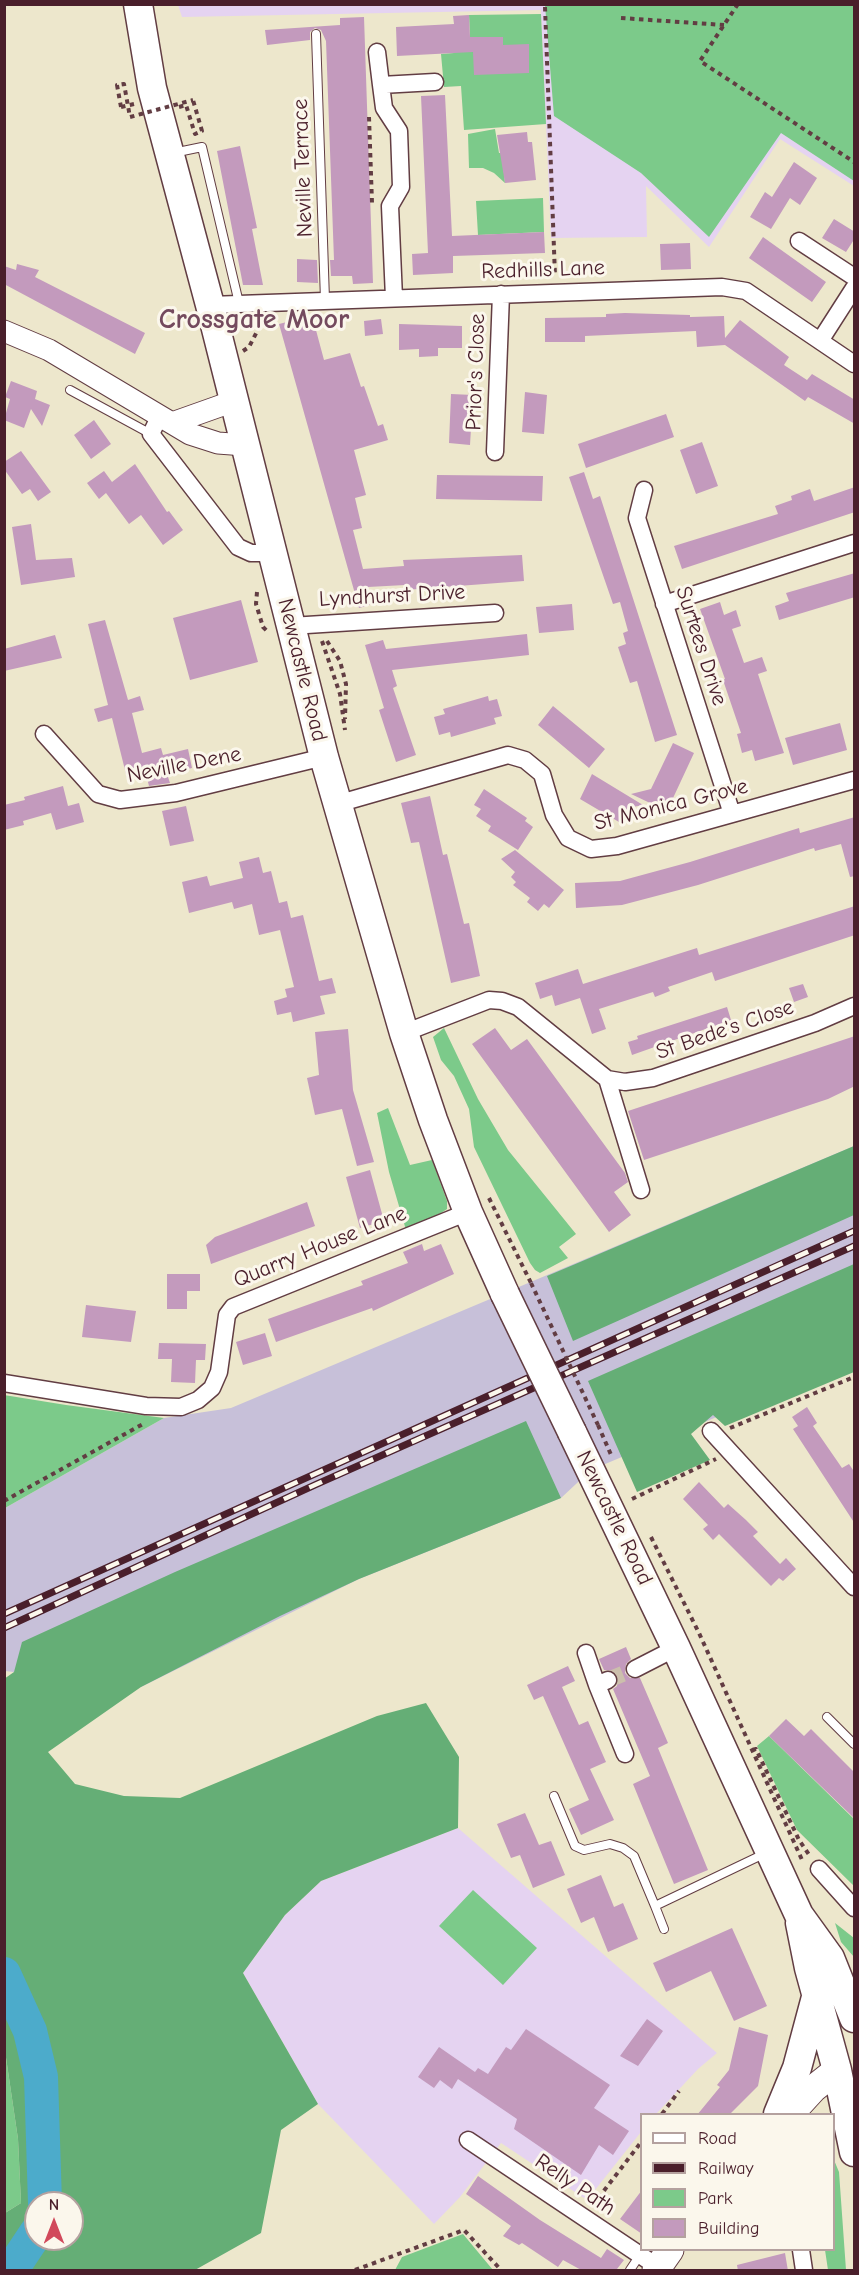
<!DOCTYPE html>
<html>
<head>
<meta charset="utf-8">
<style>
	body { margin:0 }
	#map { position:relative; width:859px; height:2275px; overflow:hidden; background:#ede7cc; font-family:"Comic Neue",sans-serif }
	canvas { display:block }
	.frame { position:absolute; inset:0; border:6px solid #4a1f2b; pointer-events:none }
	.legend { position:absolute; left:640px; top:2113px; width:195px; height:138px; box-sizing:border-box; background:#fbf7ec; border:2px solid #b4a19f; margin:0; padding:8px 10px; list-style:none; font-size:18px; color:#4a1f2b }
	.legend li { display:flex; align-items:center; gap:12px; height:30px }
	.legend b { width:30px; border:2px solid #b4a19f }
	.north { position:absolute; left:24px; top:2191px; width:60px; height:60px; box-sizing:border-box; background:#fbf7ec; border:2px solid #b4a19f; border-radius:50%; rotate:0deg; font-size:16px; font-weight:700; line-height:24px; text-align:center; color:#4a1f2b }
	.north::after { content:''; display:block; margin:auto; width:21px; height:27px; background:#d1495b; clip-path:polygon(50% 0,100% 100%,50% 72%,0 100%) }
</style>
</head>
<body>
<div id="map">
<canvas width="859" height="2275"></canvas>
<div class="frame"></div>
<ul class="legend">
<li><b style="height:8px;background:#fff"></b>Road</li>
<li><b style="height:8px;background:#4a1f2b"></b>Railway</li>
<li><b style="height:16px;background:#7cca8a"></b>Park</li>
<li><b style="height:16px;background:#c39abd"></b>Building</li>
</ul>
<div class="north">N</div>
</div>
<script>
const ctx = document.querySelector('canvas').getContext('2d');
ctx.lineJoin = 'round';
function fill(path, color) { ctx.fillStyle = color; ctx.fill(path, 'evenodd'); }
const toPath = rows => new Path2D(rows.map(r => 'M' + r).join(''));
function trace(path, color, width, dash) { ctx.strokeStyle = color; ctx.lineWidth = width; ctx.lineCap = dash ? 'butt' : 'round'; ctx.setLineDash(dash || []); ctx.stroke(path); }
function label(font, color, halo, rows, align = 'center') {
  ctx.font = font + ' "Comic Neue",sans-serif'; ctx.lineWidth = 6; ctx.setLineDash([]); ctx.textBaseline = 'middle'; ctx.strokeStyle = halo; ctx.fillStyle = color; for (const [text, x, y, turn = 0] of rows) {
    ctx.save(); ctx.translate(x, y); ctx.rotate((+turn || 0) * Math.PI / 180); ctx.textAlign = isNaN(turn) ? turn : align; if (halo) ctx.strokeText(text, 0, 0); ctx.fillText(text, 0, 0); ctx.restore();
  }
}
fill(toPath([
	[178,5,854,5,854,186,780,139,709,247,646,186,647,237,551,238,541,10,182,17],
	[458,1828,717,2053,698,2069,656,2114,642,2114,641,2132,587,2200,501,2143,460,2197,434,2224,318,2104,243,1973,285,1915,321,1881]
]), '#e5d3f1');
fill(toPath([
	[854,1146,854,1359,591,1470,561,1498,359,1579,141,1687,5,1671,5,1508,164,1418,231,1408]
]), '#c7c0d9');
fill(toPath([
	[545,5,854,5,854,181,781,133,709,237,641,173,554,116],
	[541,14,546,124,464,130,461,86,444,87,441,54,454,53,455,38,470,37,469,15],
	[495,129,499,153,502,153,505,183,494,173,483,168,469,168,468,134],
	[543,198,544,232,478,235,476,201],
	[444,1028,478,1099,508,1150,576,1234,559,1247,568,1258,540,1273,535,1270,530,1263,474,1147,469,1109,454,1076,441,1060,433,1037],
	[388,1108,410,1165,432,1160,447,1201,447,1209,441,1213,406,1230,389,1172,377,1113],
	[4,1395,66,1405,164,1418,5,1508],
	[769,1736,854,1819,854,1886,797,1830,757,1746],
	[473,1890,537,1948,503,1985,439,1926],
	[835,1923,854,1938,854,1957,841,1942],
	[4,2044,18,2139,21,2203,5,2213],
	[834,2160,839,2172,846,2270,828,2270,825,2250,834,2250],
	[463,2234,493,2270,395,2270,402,2257]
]), '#7cca8a');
fill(toPath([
	[854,1146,854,1215,573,1341,547,1276],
	[854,1264,854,1372,725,1426,713,1415,691,1434,710,1460,637,1492,588,1381],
	[526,1421,561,1498,359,1579,280,1616,141,1687,48,1752,75,1784,124,1796,180,1798,377,1716,426,1703,459,1757,458,1828,321,1881,285,1915,243,1973,318,2104,281,2130,261,2233,195,2270,5,2270,5,2213,21,2203,18,2139,4,2044,4,1679,14,1672,22,1642,175,1572],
	[36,2203,72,2203,72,2239,36,2239]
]), '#65ae76');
trace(toPath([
	[4,1974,30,2031,41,2077,45,2203],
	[4,2268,16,2263,36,2233]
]), '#4cabcb', 34);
fill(toPath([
	[469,15,470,37,503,37,503,45,529,44,529,73,474,75,473,52,397,56,396,27,454,24,453,16],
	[364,17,373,283,353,284,352,276,331,276,330,260,334,260,326,41,321,30,315,28,310,32,310,40,267,45,265,30,340,25,340,18],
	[445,95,452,236,544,232,545,253,453,256,453,273,413,275,412,254,428,253,421,96],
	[527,132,528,142,532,142,536,180,505,183,497,135],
	[240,146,257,228,252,229,263,285,243,285,217,151],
	[794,162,817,178,800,205,790,198,771,229,750,217,765,192,772,197],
	[834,219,855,232,855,238,846,252,822,238],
	[763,237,826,282,812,302,749,258],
	[690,243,691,269,661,270,660,244],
	[297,259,317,260,318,283,297,282],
	[17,264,39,270,35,277,145,333,135,354,4,284,4,266,16,270],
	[625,313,690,315,690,317,724,316,725,338,740,320,789,357,784,365,807,380,812,374,855,400,855,424,808,397,805,401,725,345,697,347,696,331,585,336,585,342,545,342,545,318,606,317,606,314],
	[303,318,304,321,313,319,324,360,350,353,361,387,364,386,378,426,383,424,388,440,354,450,366,495,355,498,362,528,353,530,363,569,404,566,403,560,522,555,524,581,405,590,405,585,368,587,373,604,359,608,279,324],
	[381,319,383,334,365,336,364,321],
	[399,324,462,326,462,348,438,348,438,356,419,357,419,349,399,350],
	[11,381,37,391,35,399,50,405,42,426,31,409,24,428,4,420,10,399,5,397],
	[525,392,547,395,544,434,522,432],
	[451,394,473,395,470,445,449,443],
	[666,414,674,437,586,468,578,444],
	[94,420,111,444,91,459,74,435],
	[702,442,718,486,696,494,680,450],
	[21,451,51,492,38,501,30,489,22,494,4,469,4,462],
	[135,464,167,512,169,511,183,530,163,545,141,515,129,524,106,493,99,499,87,483,104,471,112,482],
	[584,472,593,499,600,496,677,735,655,742,637,681,630,683,618,647,626,644,623,633,628,631,620,602,613,604,569,477],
	[437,475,543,476,542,501,436,499],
	[855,487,855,512,682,569,674,546,778,514,775,506,792,500,791,496,810,489,814,501],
	[31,524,36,560,72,558,75,577,21,585,12,527],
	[855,573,855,597,779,620,775,606,789,601,786,593],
	[241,600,258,662,190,680,173,618],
	[720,602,724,615,736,610,741,626,732,629,744,663,762,657,767,671,758,674,784,753,755,761,752,750,742,753,737,734,741,733,723,680,725,679,700,609],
	[572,604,574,630,539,633,536,607],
	[105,620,128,700,140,696,144,710,132,713,142,753,161,748,163,755,188,749,192,768,167,774,170,783,149,786,146,774,127,778,112,718,98,722,94,709,108,705,88,624],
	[527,634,529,655,392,670,397,686,393,688,416,755,396,762,379,710,384,708,365,645,383,640,386,649],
	[55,635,62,658,4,671,4,649],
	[488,696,489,701,497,699,502,716,494,718,496,724,451,737,450,732,439,735,434,717,445,714,443,709],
	[553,706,605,749,589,768,538,725],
	[840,723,847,750,793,765,785,738],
	[673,743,694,753,667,811,631,794,651,789],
	[592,774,643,805,628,808,619,822,580,799],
	[63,786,68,806,79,803,84,822,56,830,51,813,23,821,24,825,4,830,4,805,25,800,24,797],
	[484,789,527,818,525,821,533,827,518,850,488,831,491,826,476,816,481,809,474,805],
	[430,796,443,855,447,854,464,924,469,923,480,976,451,983,419,842,411,843,401,803],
	[186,806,194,841,170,846,162,811],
	[855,817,855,876,850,877,841,844,815,851,814,848,698,885,622,905,576,908,575,883,620,881,690,862,799,828,800,833],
	[515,850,564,890,549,908,544,904,538,911,527,902,530,898,513,885,516,882,511,877,515,872,501,859],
	[259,857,263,873,271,871,279,903,287,901,291,918,303,915,319,981,332,978,336,993,320,996,325,1014,293,1022,291,1012,277,1015,274,1001,287,997,285,989,294,987,280,930,259,935,252,904,234,909,232,902,189,913,182,882,207,876,210,886,243,878,239,862],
	[855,906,855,935,715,981,712,972,668,987,670,991,655,997,653,992,599,1009,606,1029,592,1034,580,998,555,1006,552,995,540,999,535,983,578,969,583,984,697,948,699,955],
	[803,984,808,997,794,1002,789,988],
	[727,1007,731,1020,632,1055,628,1042,638,1039,637,1036],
	[495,1028,511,1050,527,1039,625,1173,628,1182,614,1192,631,1215,609,1232,472,1044],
	[348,1029,353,1090,374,1162,357,1166,342,1109,315,1115,307,1078,319,1075,315,1032],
	[855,1036,855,1086,828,1099,644,1160,628,1111],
	[370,1170,384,1221,360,1228,346,1177],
	[307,1202,315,1226,211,1264,206,1245,215,1237],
	[422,1244,424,1251,441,1244,454,1274,373,1311,372,1308,276,1342,268,1319,363,1285,361,1281,408,1263,403,1252],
	[167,1274,200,1274,200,1291,187,1291,187,1309,167,1309],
	[86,1305,136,1311,131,1342,82,1337],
	[265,1333,272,1356,243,1365,236,1342],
	[159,1343,206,1344,205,1360,196,1360,195,1383,171,1382,172,1359,158,1359],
	[807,1407,817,1423,813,1426,842,1468,849,1464,855,1473,855,1524,793,1429,798,1426,792,1417],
	[699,1482,724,1508,728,1504,746,1520,758,1532,753,1536,780,1564,786,1558,796,1569,783,1581,779,1578,771,1586,719,1534,713,1540,703,1529,708,1525,683,1499],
	[626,1647,631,1659,626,1664,625,1673,630,1678,640,1678,668,1743,658,1748,708,1870,674,1884,633,1784,650,1776,613,1689,617,1686,618,1676,614,1671,604,1670,599,1659],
	[568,1666,575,1681,562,1687,579,1725,588,1721,606,1762,590,1769,614,1820,581,1835,569,1809,589,1800,543,1696,534,1700,527,1685],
	[786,1719,804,1736,811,1729,855,1773,855,1819,769,1736],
	[525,1813,539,1845,551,1841,565,1875,533,1888,520,1855,511,1858,497,1824],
	[601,1875,614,1907,623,1903,638,1939,608,1952,594,1917,581,1923,567,1889],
	[732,1928,767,2006,734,2021,711,1971,666,1992,653,1963],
	[647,2019,663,2031,638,2066,620,2056],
	[739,2027,768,2035,758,2086,729,2115,697,2115,720,2087,717,2085,729,2070],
	[526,2029,610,2085,594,2108,629,2131,613,2155,599,2145,581,2175,514,2129,517,2119,458,2079,452,2089,440,2080,434,2088,418,2077,439,2047,475,2072,478,2068,488,2074,506,2047,511,2050],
	[478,2176,540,2220,601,2258,607,2249,624,2260,617,2269,620,2271,583,2271,563,2260,558,2267,522,2243,519,2245,503,2236,511,2226,466,2194],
	[642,2190,642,2234,620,2219],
	[785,2253,788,2271,738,2271,737,2265]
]), '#c39abd');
trace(toPath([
	[608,1680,635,1669]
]), '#ccbfac', 16, [16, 8]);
const service = toPath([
	[316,34,325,300],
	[173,153,202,147,239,303],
	[70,390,151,434],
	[827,1717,854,1744],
	[554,1796,575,1846,584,1850,610,1844,623,1848,634,1856,655,1906,766,1853],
	[655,1906,664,1929],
	[630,2270,640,2255]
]);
const minor = toPath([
	[377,52,381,85],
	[799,241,854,277],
	[394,298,390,206,401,187,399,131,384,108,381,85,435,82],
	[210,305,722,287,746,291,854,364],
	[820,341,854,288],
	[160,415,151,434,238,547,251,553,273,553],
	[495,452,501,294],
	[644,490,637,518,732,814],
	[664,604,854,543],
	[291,626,495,613],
	[44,734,98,794,120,800,176,793,324,757],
	[337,804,508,755,525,760,542,774,554,815,568,838,591,849,617,846,854,780],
	[404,1033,489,1000,502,1001,518,1007,607,1079,625,1082,653,1078,815,1023,854,1006],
	[607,1079,641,1190],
	[4,1383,146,1406,181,1407,198,1400,212,1388,219,1372,227,1315,233,1307,468,1212],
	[711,1431,854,1587],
	[586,1653,597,1685],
	[635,1669,676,1648],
	[608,1680,597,1685,625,1754],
	[819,1869,854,1908],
	[468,2140,658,2267],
	[801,2250,804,2270]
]);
const tertiary = toPath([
	[4,331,49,350,190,434,218,443,245,445],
	[172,423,234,401]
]);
const primary = toPath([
	[790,2114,813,2089,837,2070],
	[656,2270,670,2250]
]);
const trunk = toPath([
	[138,4,152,88,210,305,324,757,404,1033,433,1120,468,1212,505,1294],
	[572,1432,676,1648,799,1915,830,1958,854,2018],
	[800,1923,809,1968,837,2070,854,2152],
	[778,2114,797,2068,816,1997]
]);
trace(service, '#623d43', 10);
trace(minor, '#623d43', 19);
trace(tertiary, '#623d43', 23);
trace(primary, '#623d43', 29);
trace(trunk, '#623d43', 31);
trace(toPath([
	[738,4,700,61,854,162],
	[545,7,555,276],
	[621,18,724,25],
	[121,107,134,104],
	[179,107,186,105,195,134,202,131,193,100],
	[369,117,372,203],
	[243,351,249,347,263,320],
	[257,592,256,604,263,627,268,632],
	[322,641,340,694,345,730],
	[327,641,340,661,346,684,345,719],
	[489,1198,531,1283],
	[598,1425,612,1457],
	[730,1428,854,1377],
	[632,1499,716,1459],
	[4,1501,143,1424],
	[651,1537,699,1633,803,1862],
	[752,1750,756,1749,799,1840,810,1856],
	[662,2114,679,2091],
	[593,2205,642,2141],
	[355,2270,464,2230,501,2270]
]), '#623d43', 4, [4.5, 4.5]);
trace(service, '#fff', 8);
trace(minor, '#fff', 16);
trace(tertiary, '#fff', 21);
trace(primary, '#fff', 27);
trace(trunk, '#fff', 28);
const rail = toPath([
	[4,1614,854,1231],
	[4,1628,317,1484,854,1246]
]);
trace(rail, '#4a1f2b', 7);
trace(rail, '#fbf7ec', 4.5, [14]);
const trunkBridge = toPath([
	[505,1294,572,1432]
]);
trace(trunkBridge, '#623d43', 31, []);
trace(toPath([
	[121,107,117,85,124,84,130,117,193,100],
	[531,1283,598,1425]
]), '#623d43', 4, [4.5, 4.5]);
trace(trunkBridge, '#fff', 28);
label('22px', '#4a1f2b', '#fbf7ec', [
	["Neville Terrace",303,168,-92],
	["Redhills Lane",543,270,-2],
	["Prior's Close",476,372,-88],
	["Lyndhurst Drive",392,596,-3],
	["Surtees Drive",701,646,72],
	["Newcastle Road",302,670,76],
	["Neville Dene",184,765,-11],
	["St Monica Grove",671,805,-14],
	["St Bede's Close",725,1030,-19],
	["Quarry House Lane",320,1247,-22],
	["Newcastle Road",614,1518,64],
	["Relly Path",575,2185,34]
]);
label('bold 28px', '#744a5e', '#fbf7ec', [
	["Crossgate Moor",254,320]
]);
</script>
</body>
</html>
